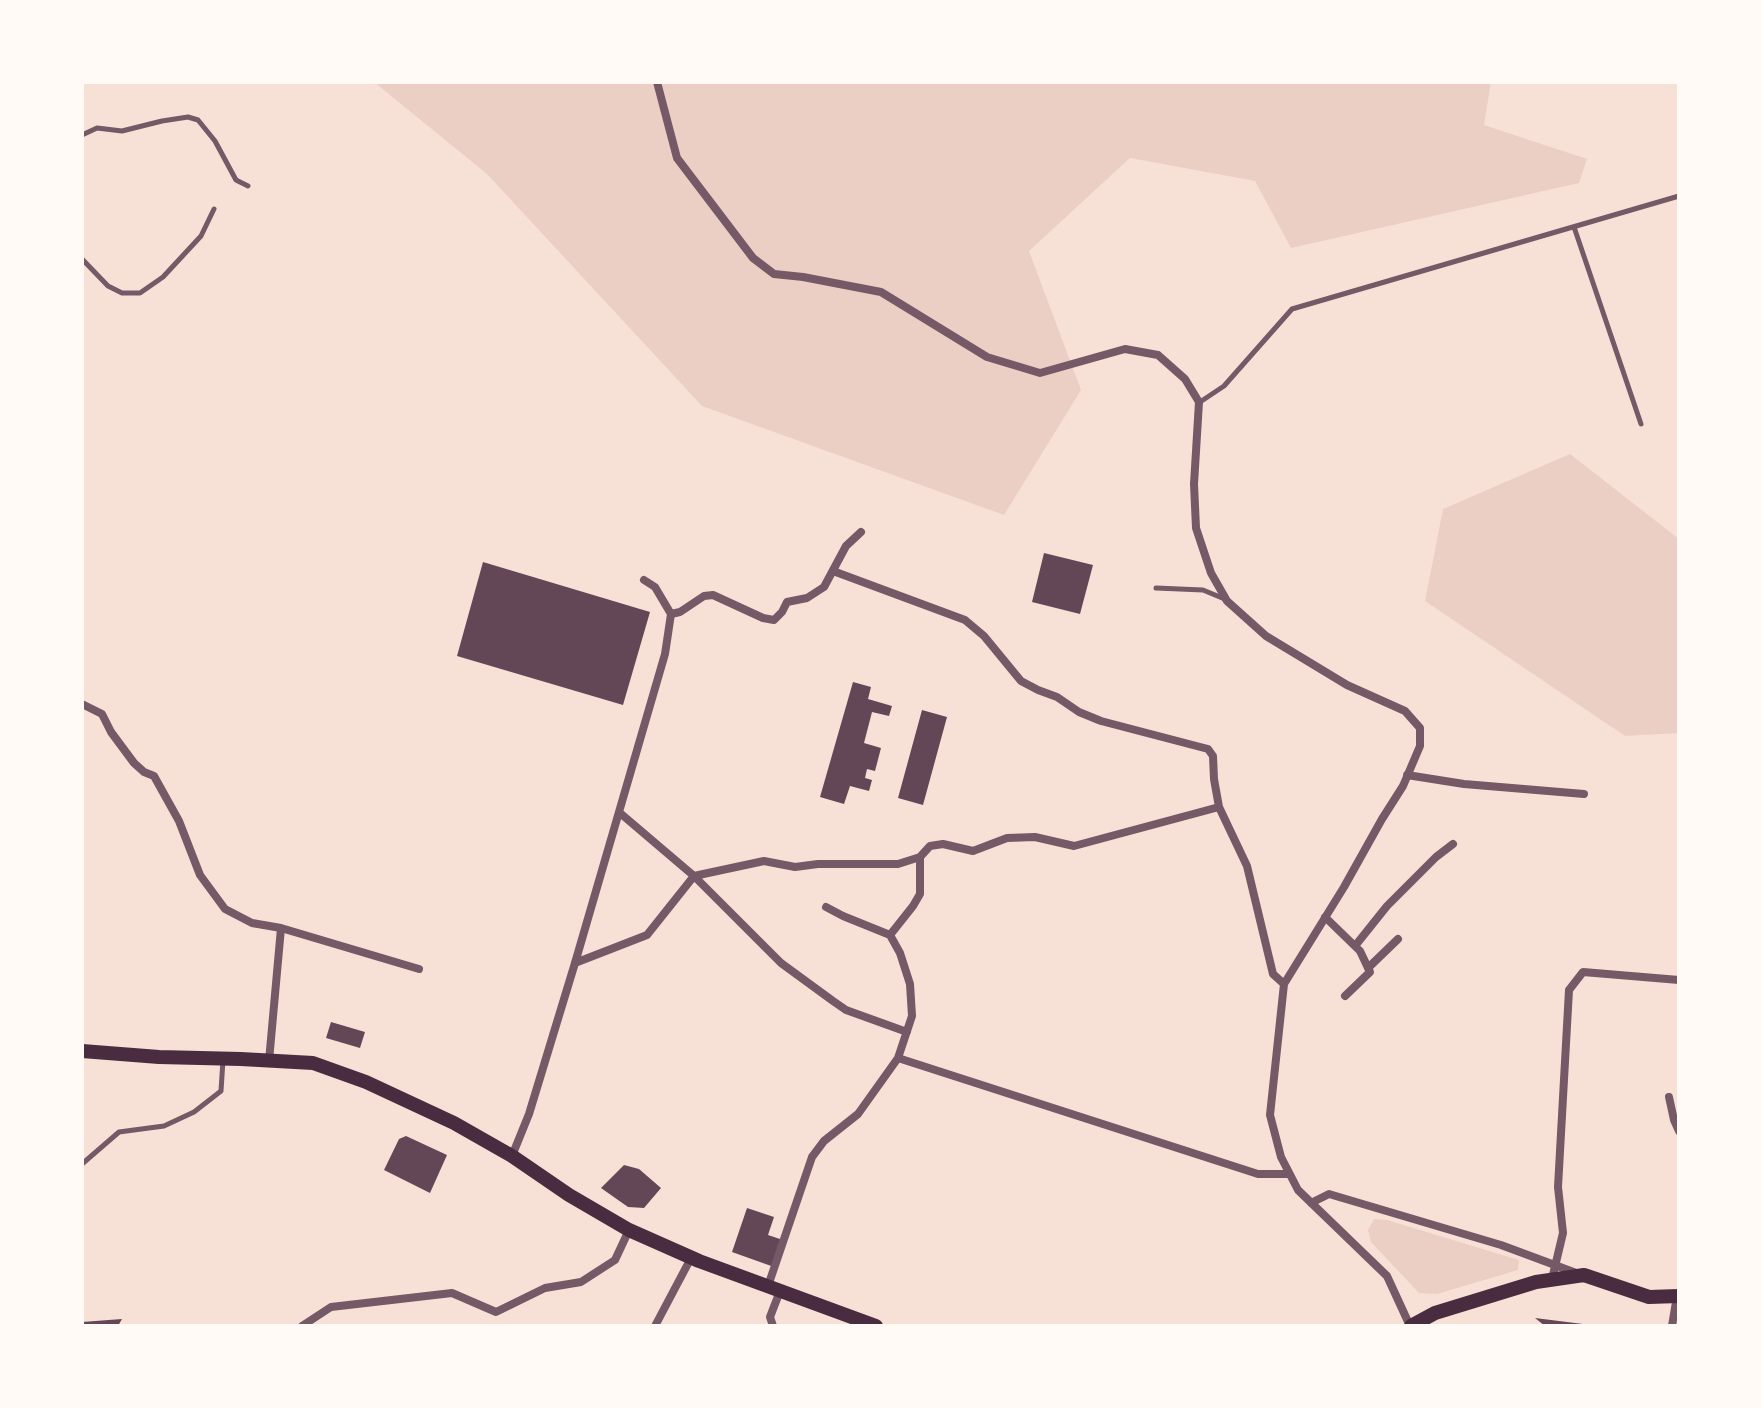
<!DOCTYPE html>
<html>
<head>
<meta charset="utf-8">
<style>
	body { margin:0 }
	#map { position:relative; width:1761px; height:1408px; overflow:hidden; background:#f7e1d7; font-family:"Titillium Web",sans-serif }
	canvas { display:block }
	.frame { position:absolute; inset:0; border:84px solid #fffaf5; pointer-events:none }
</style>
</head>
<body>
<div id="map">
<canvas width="1761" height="1408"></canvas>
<div class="frame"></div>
</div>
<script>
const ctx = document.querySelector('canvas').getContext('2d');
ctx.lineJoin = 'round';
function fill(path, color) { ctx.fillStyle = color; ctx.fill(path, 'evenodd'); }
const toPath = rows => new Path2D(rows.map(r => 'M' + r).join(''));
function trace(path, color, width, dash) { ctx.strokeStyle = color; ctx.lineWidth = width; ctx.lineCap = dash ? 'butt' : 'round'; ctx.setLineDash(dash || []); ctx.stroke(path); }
fill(toPath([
	[374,82,1491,82,1484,125,1587,159,1579,183,1291,248,1255,181,1130,158,1029,251,1081,390,1004,515,702,406,487,174],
	[1570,454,1679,539,1679,733,1625,736,1425,601,1443,509],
	[1374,1219,1387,1220,1519,1260,1518,1270,1437,1294,1419,1293,1371,1242,1368,1230]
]), '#ebcfc5');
fill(toPath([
	[1044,553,1093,565,1080,614,1032,602],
	[483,562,650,612,623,705,457,656],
	[853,682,871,687,868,699,892,706,889,716,872,712,864,743,881,748,875,771,867,769,865,778,872,780,869,791,850,786,844,804,820,797],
	[922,710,947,717,923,805,898,798],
	[331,1022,365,1032,360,1048,326,1038],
	[406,1136,447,1155,430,1193,384,1170,399,1139],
	[624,1165,639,1169,661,1188,644,1208,628,1207,601,1188],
	[747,1208,774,1217,768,1235,783,1240,774,1267,732,1252],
	[1535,1318,1583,1324,1583,1326,1545,1326],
	[122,1319,118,1326,82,1326,82,1322]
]), '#644757');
trace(toPath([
	[82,135,97,128,122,131,162,121,188,117,198,120,215,141,236,180,248,186],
	[1574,227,1641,424],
	[82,259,108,286,122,293,140,293,163,277,201,236,214,209],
	[1200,402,1224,386,1292,309,1679,196],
	[1156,588,1203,590,1227,600],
	[82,1164,119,1132,164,1126,194,1112,221,1091,223,1060]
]), '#755966', 5);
trace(toPath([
	[657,82,677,158,753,258,774,274,803,277,881,292,987,357,1040,373,1125,349,1158,355,1185,379,1199,402,1194,484,1196,528,1211,573,1227,601,1266,636,1347,685,1405,711,1420,728,1420,746,1403,786,1382,819,1344,887,1284,984,1270,1115,1281,1157,1298,1190,1387,1276,1410,1326],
	[833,571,965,620,984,636,1021,681,1038,690,1057,697,1079,712,1101,721,1208,749,1213,756,1214,779,1219,807,1247,866,1273,974,1284,984],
	[671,614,680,612,704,596,713,595,763,618,774,620,782,612,787,602,807,598,824,587,846,546,861,532],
	[82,704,102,714,111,732,134,763,144,772,154,776,179,821,200,875,225,909,252,923,281,928,419,969],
	[1407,775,1464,784,1584,794],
	[620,813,694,876,764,861,795,867,818,864,898,864,920,857,930,846,943,844,973,851,1007,838,1035,837,1074,846,1219,807],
	[1325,917,1360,951,1370,972,1345,996],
	[890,935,913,906,920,894,920,857],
	[1355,946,1387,906,1436,857,1453,844],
	[575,963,647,935,694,876,781,963,833,1001,846,1010,907,1032],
	[1368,968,1398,939],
	[898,1058,1258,1174,1289,1174],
	[269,1061,281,928],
	[1669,1097,1674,1120,1679,1131],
	[512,1156,529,1114,575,963,665,654,671,614,655,587,644,580],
	[1311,1203,1329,1194,1501,1245,1579,1274],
	[1552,1279,1563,1233,1558,1187,1569,990,1583,972,1679,980],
	[768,1286,812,1157,824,1141,858,1114,898,1058,912,1016,910,984,900,953,890,935,843,916,826,907],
	[302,1326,331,1307,452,1293,496,1312,545,1288,581,1282,615,1260,629,1230],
	[655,1326,691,1258],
	[773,1326,770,1317,780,1291],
	[1672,1326,1677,1296]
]), '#755966', 8);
trace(toPath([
	[82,1051,159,1057,241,1059,313,1063,366,1082,454,1123,512,1156,569,1195,629,1230,699,1261,876,1326],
	[1411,1326,1435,1313,1536,1282,1584,1275,1649,1297,1679,1296]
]), '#4a2c40', 14);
</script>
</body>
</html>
